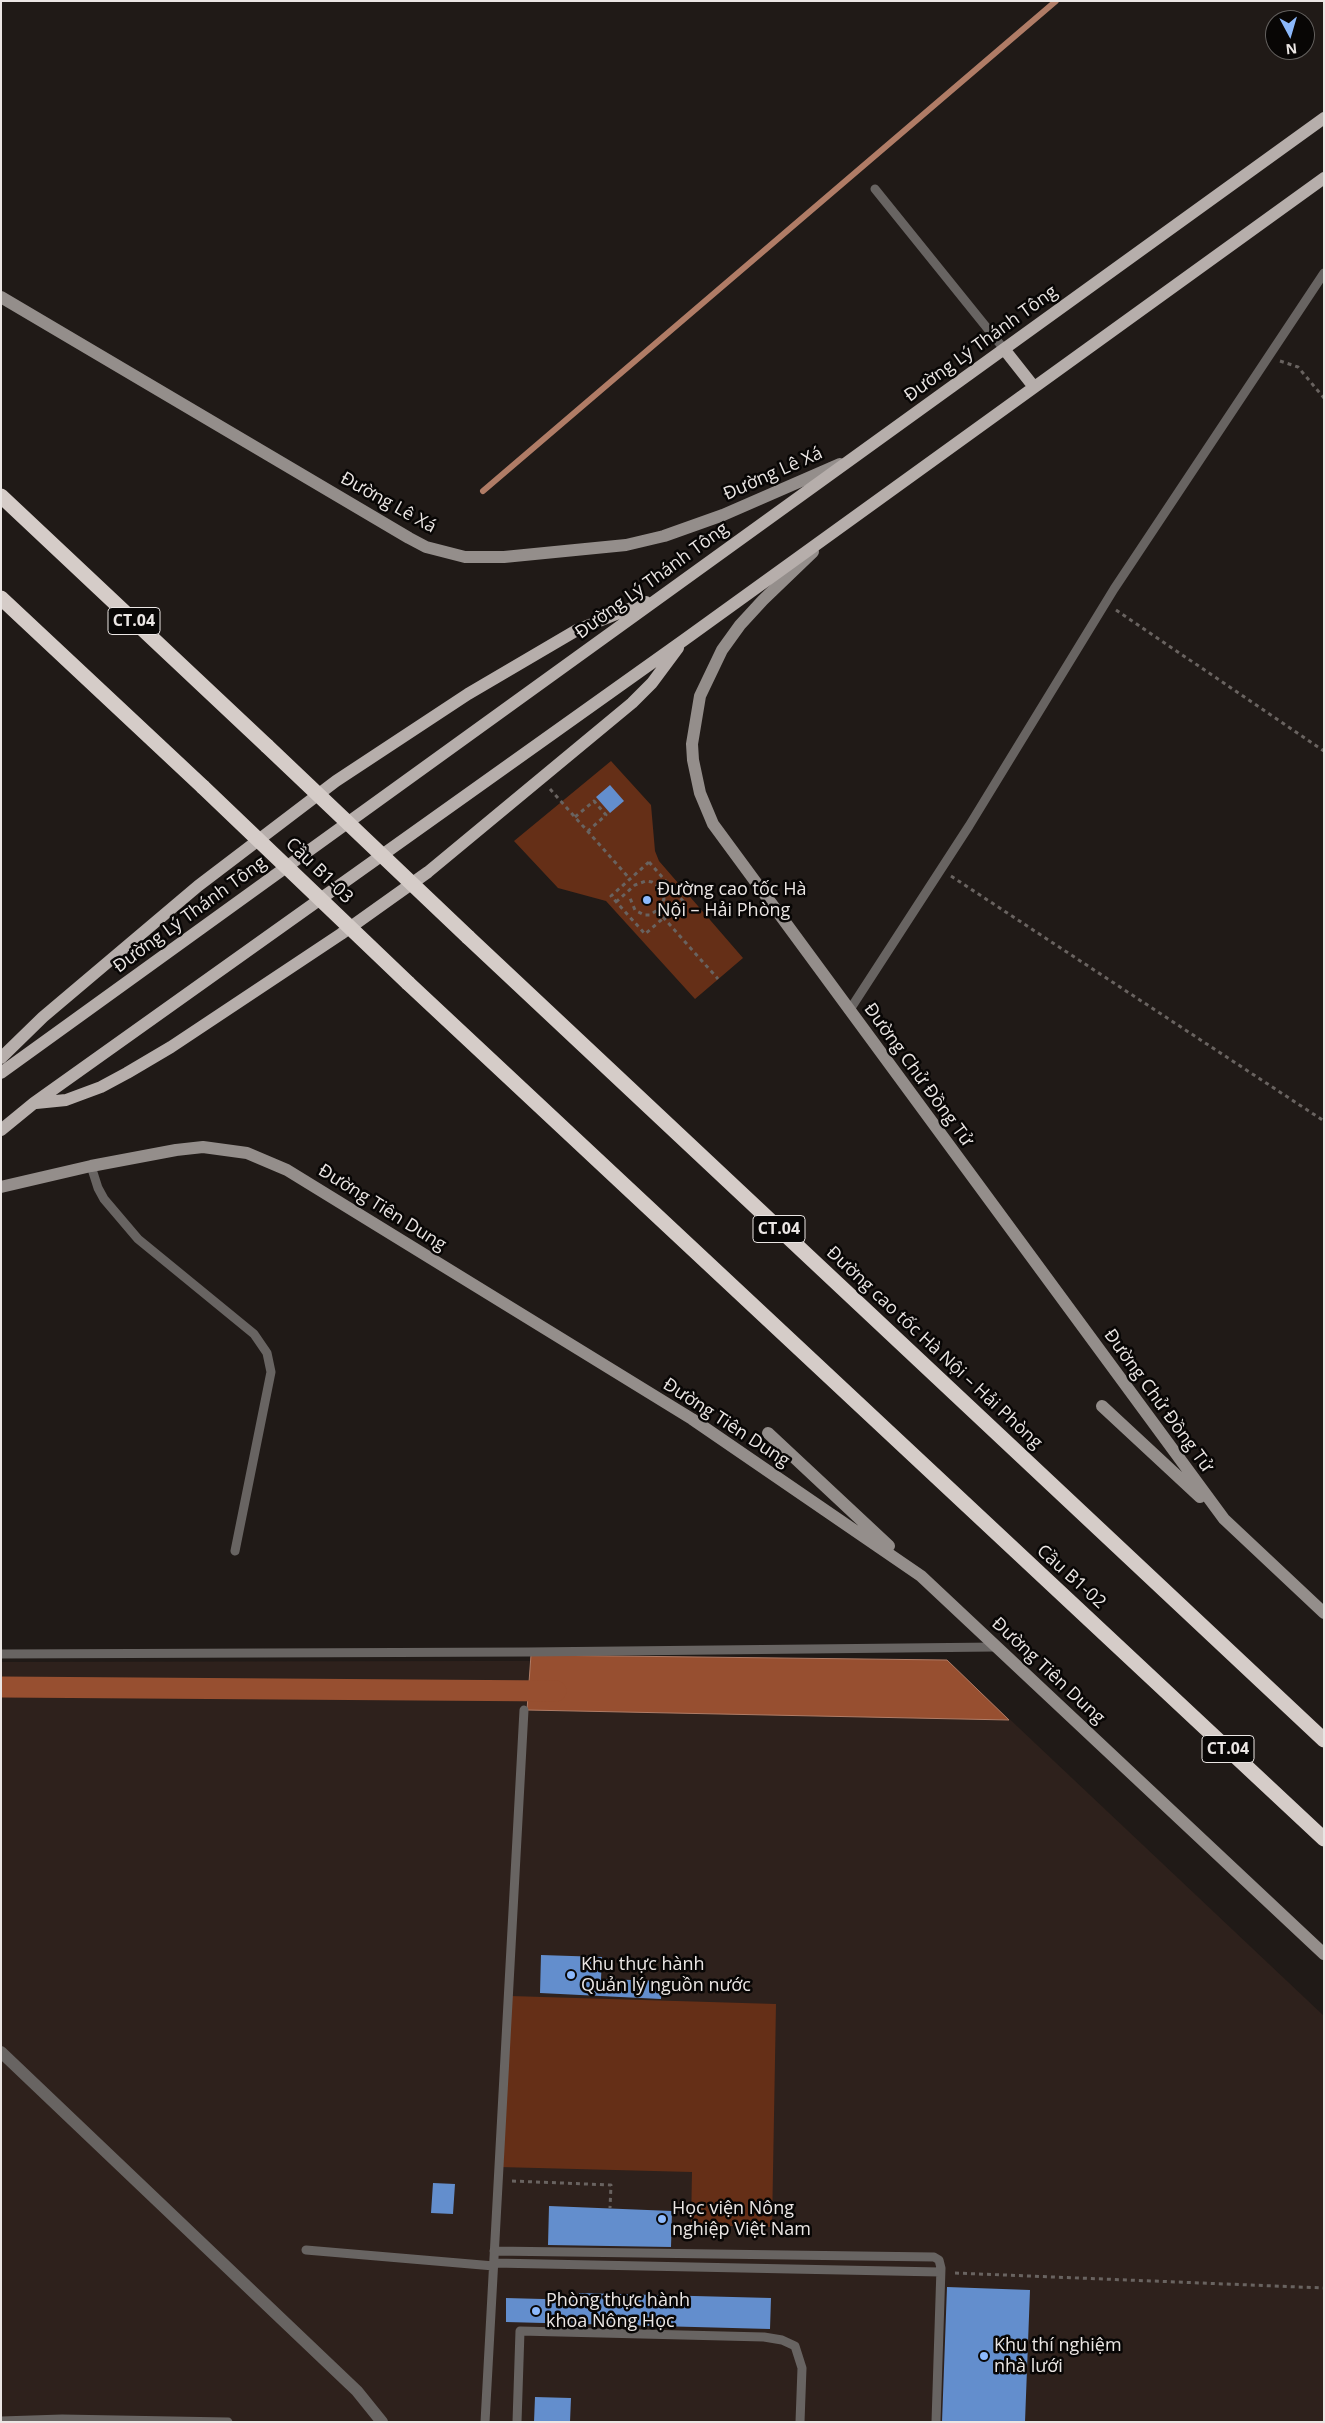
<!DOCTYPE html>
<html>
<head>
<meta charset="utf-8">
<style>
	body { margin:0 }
	#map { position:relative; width:1325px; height:2423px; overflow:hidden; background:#201a17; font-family:"Open Sans",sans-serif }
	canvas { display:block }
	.frame { position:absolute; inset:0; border:2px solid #ebe6e4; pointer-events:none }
	.north { position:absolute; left:1265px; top:10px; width:50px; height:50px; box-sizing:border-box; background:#080605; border:1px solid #63605e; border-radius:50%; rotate:174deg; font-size:14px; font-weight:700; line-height:20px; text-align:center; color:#ebe6e4 }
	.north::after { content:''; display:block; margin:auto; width:18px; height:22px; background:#8cb9fc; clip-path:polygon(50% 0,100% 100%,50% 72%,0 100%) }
</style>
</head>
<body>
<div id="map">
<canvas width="1325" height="2423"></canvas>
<div class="frame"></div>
<div class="north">N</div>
</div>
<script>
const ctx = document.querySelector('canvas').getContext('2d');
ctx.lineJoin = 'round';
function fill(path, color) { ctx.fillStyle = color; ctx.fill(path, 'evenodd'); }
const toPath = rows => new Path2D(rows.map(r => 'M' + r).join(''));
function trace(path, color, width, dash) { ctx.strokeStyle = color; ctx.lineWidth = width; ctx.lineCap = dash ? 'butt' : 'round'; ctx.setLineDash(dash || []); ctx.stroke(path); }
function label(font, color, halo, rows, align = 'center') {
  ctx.font = font + ' "Open Sans",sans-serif'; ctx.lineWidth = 5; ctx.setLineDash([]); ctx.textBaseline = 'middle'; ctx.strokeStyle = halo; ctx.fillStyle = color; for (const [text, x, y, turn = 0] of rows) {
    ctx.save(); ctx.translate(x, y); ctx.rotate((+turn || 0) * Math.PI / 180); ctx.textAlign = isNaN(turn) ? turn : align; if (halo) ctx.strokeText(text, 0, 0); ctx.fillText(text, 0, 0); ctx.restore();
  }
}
fill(toPath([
	[947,1660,1324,2016,1324,2422,1,2422,1,1662]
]), '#2e211c');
fill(toPath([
	[611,761,651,805,655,851,659,861,743,958,695,999,606,901,558,888,514,841],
	[510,1996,776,2004,772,2227,691,2225,692,2172,499,2167]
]), '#652f17');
const water = toPath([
	[531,1655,947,1660,1009,1720,527,1710,531,1655]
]);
fill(water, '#974f30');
trace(water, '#b07c66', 1);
trace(toPath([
	[483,491,1056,1]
]), '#b07c66', 6);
trace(toPath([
	[1,1687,556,1691]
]), '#974f30', 21);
fill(toPath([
	[610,785,624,801,610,813,596,797],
	[541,1955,602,1957,601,1979,662,1981,661,1999,540,1993],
	[433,2183,455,2184,453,2214,431,2213],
	[549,2206,672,2211,671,2247,548,2245],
	[947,2287,1030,2290,1025,2422,942,2422],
	[579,2293,771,2298,770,2329,506,2322,506,2298,579,2300],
	[535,2397,571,2398,570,2422,534,2422]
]), '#638ecd');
trace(toPath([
	[1280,361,1298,367,1324,398],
	[1116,610,1324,751],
	[550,789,630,879],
	[575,817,594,801,606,815,588,831],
	[649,862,683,901,645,934,611,896,649,862],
	[951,876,1324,1121],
	[616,902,635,885,646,881,652,882,661,888,664,899,659,909,650,915,644,915,635,910,630,898],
	[663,917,718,979],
	[512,2181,611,2185,610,2208],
	[955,2273,1324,2288]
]), '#696360', 3, [4, 4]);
trace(toPath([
	[875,189,1004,349],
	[849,1011,969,826,1114,589,1324,273],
	[91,1166,98,1188,104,1199,138,1239,254,1334,267,1353,271,1372,235,1551],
	[1,1654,528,1652,996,1647],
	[306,2250,494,2266],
	[494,2251,934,2257,939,2260,941,2268,936,2422],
	[494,2263,940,2272],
	[1,2421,62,2419,228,2422],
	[485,2422,524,1710],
	[517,2422,520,2331,764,2337,782,2340,795,2346,802,2368,800,2422]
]), '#686462', 9);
trace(toPath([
	[1,2052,357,2391,382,2422]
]), '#686462', 12);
trace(toPath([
	[1,297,409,538,426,547,465,557,504,557,626,545,664,536,723,515,840,464],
	[813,552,763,600,740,625,722,650,700,696,692,744,693,760,700,793,713,824,1224,1519,1324,1613],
	[1,1187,91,1166,176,1150,203,1147,247,1153,287,1170,692,1419,921,1576,1324,1954],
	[1102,1406,1200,1497],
	[768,1433,889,1546]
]), '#948e8b', 12);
trace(toPath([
	[1004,349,1034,387],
	[1,1058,43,1017,198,886,336,781,468,694,577,630,646,602],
	[1,1073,1324,118],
	[36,1103,66,1100,101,1087,127,1073,171,1047,341,934,428,872,632,703,652,683,678,648],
	[1,1130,34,1103,684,640,1324,178]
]), '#b6aeab', 12);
trace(toPath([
	[1,496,267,746],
	[1,598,203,787],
	[468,937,1324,1740],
	[408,983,1324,1839]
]), '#d5ccc8', 15);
trace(toPath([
	[267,746,468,937],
	[203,787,408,983]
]), '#d5ccc8', 15);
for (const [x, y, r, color] of [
	[647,900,5,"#8cb9fc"],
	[571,1975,5,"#8cb9fc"],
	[662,2219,5,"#8cb9fc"],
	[536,2311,5,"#8cb9fc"],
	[984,2356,5,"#8cb9fc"]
]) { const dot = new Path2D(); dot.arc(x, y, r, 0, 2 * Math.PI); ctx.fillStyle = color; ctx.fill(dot); trace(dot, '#080605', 2); }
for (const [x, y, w] of [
	[134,621,52],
	[779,1229,52],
	[1228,1749,52]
]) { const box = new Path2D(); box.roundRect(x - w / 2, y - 13.5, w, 27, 4); ctx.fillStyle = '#080605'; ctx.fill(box); trace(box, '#ebe6e4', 1); }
label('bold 16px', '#ebe6e4', null, [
	["CT.04",134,621],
	["CT.04",779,1229],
	["CT.04",1228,1749]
]);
label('18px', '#ebe6e4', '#080605', [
	["Đường Lý Thánh Tông",981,344,-36],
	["Đường Lê Xá",773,474,-24],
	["Đường Lê Xá",388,503,29],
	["Đường Lý Thánh Tông",652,581,-36],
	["Cầu B1-03",319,871,44],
	["Đường Lý Thánh Tông",190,915,-36],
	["Đường Chử Đồng Tử",918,1075,54],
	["Đường Tiên Dung",382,1208,32],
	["Đường cao tốc Hà Nội – Hải Phòng",934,1348,43],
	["Đường Chử Đồng Tử",1158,1401,54],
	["Đường Tiên Dung",726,1423,33],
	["Cầu B1-02",1071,1577,42],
	["Đường Tiên Dung",1048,1671,43]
]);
label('18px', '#ebe6e4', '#080605', [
	["Đường cao tốc Hà",657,890],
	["Nội – Hải Phòng",657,911],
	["Khu thực hành",581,1965],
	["Quản lý nguồn nước",581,1986],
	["Học viện Nông",672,2209],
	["nghiệp Việt Nam",672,2230],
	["Phòng thực hành",546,2301],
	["khoa Nông Học",546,2322],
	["Khu thí nghiệm",994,2346],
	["nhà lưới",994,2367]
], 'left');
</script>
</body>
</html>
